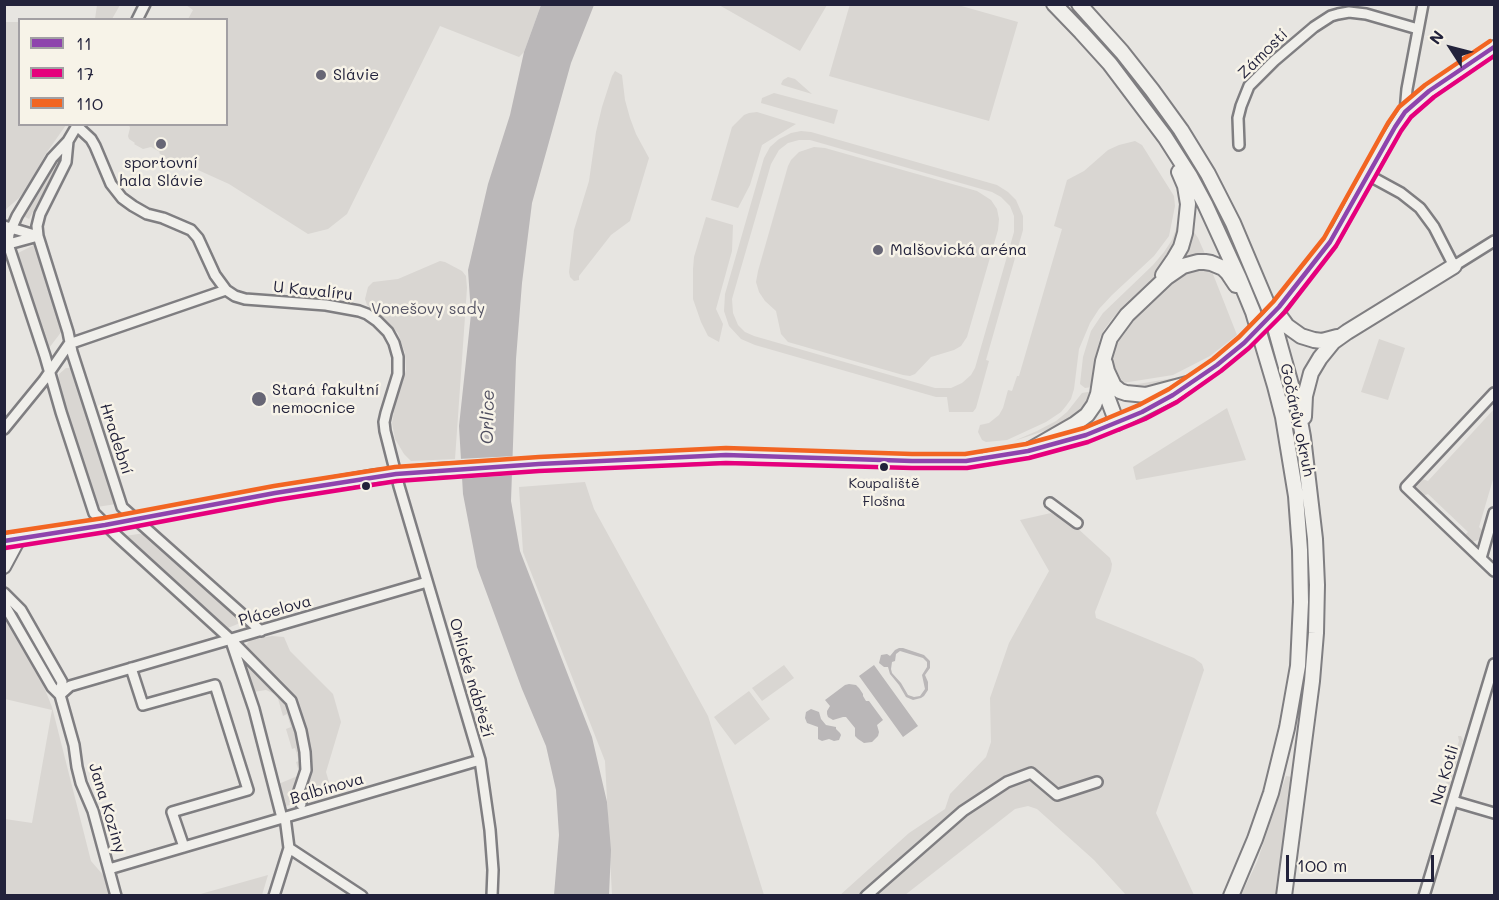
<!DOCTYPE html>
<html>
<head>
<meta charset="utf-8">
<style>
	body { margin:0 }
	#map { position:relative; width:1499px; height:900px; overflow:hidden; background:#e7e5e1; font-family:Mali,sans-serif }
	canvas { display:block }
	.frame { position:absolute; inset:0; border:6px solid #22223b; pointer-events:none }
	.legend { position:absolute; left:18px; top:18px; width:210px; height:108px; box-sizing:border-box; background:#f7f3e8; border:2px solid #a29fa3; margin:0; padding:8px 10px; list-style:none; font-size:18px; color:#22223b }
	.legend li { display:flex; align-items:center; gap:12px; height:30px }
	.legend b { width:30px; border:2px solid #a29fa3 }
	.north { position:absolute; left:1421px; top:18px; width:60px; height:60px; -webkit-text-stroke:4px #f7f3e8; paint-order:stroke; rotate:306deg; font-size:16px; font-weight:700; line-height:24px; text-align:center; color:#22223b }
	.north::after { content:''; display:block; margin:auto; width:21px; height:27px; background:#22223b; clip-path:polygon(50% 0,100% 100%,50% 72%,0 100%) }
	.scale { position:absolute; left:1286px; top:855px; width:148px; height:27px; box-sizing:border-box; border:3px solid #22223b; border-top:0; padding-left:8px; font-size:18px; line-height:21px; white-space:nowrap; color:#22223b; -webkit-text-stroke:4px #f7f3e8; paint-order:stroke }
</style>
</head>
<body>
<div id="map">
<canvas width="1499" height="900"></canvas>
<div class="frame"></div>
<ul class="legend">
<li><b style="height:8px;background:#8e44ad"></b>11</li>
<li><b style="height:8px;background:#e5007d"></b>17</li>
<li><b style="height:8px;background:#f26522"></b>110</li>
</ul>
<div class="north">N</div>
<div class="scale">100 m</div>
</div>
<script>
const ctx = document.querySelector('canvas').getContext('2d');
ctx.lineJoin = 'round';
function fill(path, color) { ctx.fillStyle = color; ctx.fill(path, 'evenodd'); }
const toPath = rows => new Path2D(rows.map(r => 'M' + r).join(''));
function trace(path, color, width, dash) { ctx.strokeStyle = color; ctx.lineWidth = width; ctx.lineCap = dash ? 'butt' : 'round'; ctx.setLineDash(dash || []); ctx.stroke(path); }
function label(font, color, halo, rows, align = 'center') {
  ctx.font = font + ' Mali,sans-serif'; ctx.lineWidth = 5; ctx.setLineDash([]); ctx.textBaseline = 'middle'; ctx.strokeStyle = halo; ctx.fillStyle = color; for (const [text, x, y, turn = 0] of rows) {
    ctx.save(); ctx.translate(x, y); ctx.rotate((+turn || 0) * Math.PI / 180); ctx.textAlign = isNaN(turn) ? turn : align; if (halo) ctx.strokeText(text, 0, 0); ctx.fillText(text, 0, 0); ctx.restore();
  }
}
fill(toPath([
	[188,4,541,5,524,52,519,57,440,26,347,214,328,229,308,234,229,184,178,161,170,162,163,159,162,155,159,153,160,152,151,147,143,149,134,144,135,143,129,139,128,136,130,128,129,125,226,124,226,20,188,19,193,10,186,5],
	[850,4,958,5,1018,22,989,121,829,76],
	[97,5,97,4,120,5,112,19,95,19],
	[719,5,827,5,800,51],
	[5,22,19,22,20,124,66,125,45,155,29,185,19,198,5,210],
	[615,71,622,75,625,100,630,118,636,134,649,158,630,221,611,235,579,276,579,280,574,281,570,277,569,272,574,230,589,181,596,132,602,107,612,76],
	[788,77,795,79,812,94,782,85,781,84,783,80],
	[774,93,838,110,834,124,761,103,762,98],
	[757,112,796,124,762,145,750,185,738,208,711,200,732,127,744,115,749,113],
	[801,131,811,132,997,185,1008,192,1016,200,1023,216,1023,230,986,360,989,361,976,408,973,412,949,412,947,397,936,397,755,345,741,339,729,326,724,311,725,294,764,158,770,147,779,139,791,133],
	[799,140,810,140,992,192,1001,197,1010,206,1014,216,1014,232,975,368,971,375,962,383,951,388,935,388,754,336,745,332,738,325,733,313,732,299,771,164,779,150,788,143],
	[1135,141,1142,145,1174,196,1175,206,1169,236,1154,256,1112,295,1099,309,1090,323,1079,349,1074,389,1071,399,1066,406,1061,412,1046,422,1007,440,986,442,982,440,978,432,980,425,989,423,999,415,1003,408,1008,390,1012,391,1017,376,1019,376,1062,229,1054,226,1067,180,1084,171,1108,150,1119,145],
	[814,147,825,148,977,191,991,200,997,209,999,219,998,230,967,337,961,346,954,350,931,357,915,374,910,376,903,375,788,342,781,334,776,311,765,301,759,292,756,282,758,271,788,166,791,160,799,152],
	[58,159,60,159,60,161,29,219,23,216],
	[1181,206,1177,241,1161,270,1112,319,1104,330,1100,338,1096,356,1092,387,1085,388,1080,384,1083,357,1091,331,1103,313,1153,265,1164,252,1172,240,1177,226],
	[706,217,733,225,732,251,716,309,723,324,719,342,708,336,701,322,693,299,693,269,694,257],
	[1192,229,1198,238,1206,256,1183,260,1181,259],
	[34,245,62,331,49,348,18,253],
	[440,261,445,262,462,271,466,276,467,288,455,459,411,461,404,454,395,439,392,423,394,411,406,370,405,353,398,333,367,305,365,299,368,287,373,282,398,279],
	[1195,268,1211,269,1237,335,1210,356,1173,375,1116,384,1111,372,1111,356,1116,341,1126,327,1175,277,1185,271],
	[1379,339,1405,348,1388,400,1361,392],
	[66,368,71,368,72,370,116,504,97,507,58,380,59,374],
	[1174,378,1168,382,1143,392,1120,387],
	[1093,391,1092,395,1083,412,1065,424,1014,441,1037,431,1056,421,1067,412,1082,393],
	[1227,408,1246,460,1136,480,1133,467],
	[1494,409,1494,476,1479,527,1486,534,1481,539,1472,542,1468,541,1463,537,1468,532,1428,494,1420,497,1417,493,1416,487,1417,482,1420,478,1428,481],
	[585,482,594,509,708,716,764,895,612,895,605,761,523,552,519,487],
	[1051,513,1075,526,1110,558,1112,564,1111,571,1095,612,1096,618,1194,658,1202,664,1204,670,1156,813,1194,895,1126,895,1094,860,1037,809,1028,806,1015,809,905,895,839,896,909,833,945,809,950,794,986,757,991,742,990,698,1009,643,1049,571,1020,520],
	[145,533,239,617,240,623,228,628,125,536],
	[16,612,18,612,59,683,57,688,16,616,15,614],
	[5,618,43,685,48,697,52,707,91,861,104,876,109,895,5,895,5,819,32,823,52,710,5,699],
	[272,636,284,637,290,651,333,694,341,722,326,772,332,792,283,807,276,785,300,775,296,762,299,761,295,748,292,749,286,729,291,727,287,714,283,716,277,695,266,690,253,692,242,651,250,640],
	[784,665,794,678,762,701,752,688],
	[749,691,770,719,735,745,714,717],
	[1458,736,1461,736,1463,740,1447,794,1444,793,1444,790,1459,741],
	[1286,776,1292,777,1277,895,1241,895,1257,862],
	[268,875,262,895,197,895]
]), '#d9d6d2');
fill(toPath([
	[541,5,594,5,571,63,532,203,522,283,516,359,511,501,520,551,592,737,607,802,611,850,609,895,554,895,559,835,556,790,546,746,522,689,477,567,463,494,459,426,471,314,468,270,488,184,510,115,524,52],
	[899,648,903,648,924,655,930,661,930,668,925,675,928,682,928,690,924,696,921,698,913,700,906,697,899,685,890,674,888,667,884,667,879,663,881,655,887,654,890,656,895,650],
	[900,651,923,658,927,662,927,667,922,675,925,689,920,696,914,697,908,695,901,683,892,673,891,669,892,662,895,661,896,654],
	[874,665,918,726,903,737,859,676],
	[849,684,856,685,859,688,863,694,863,696,866,701,869,701,883,720,877,725,879,732,878,736,872,742,864,743,858,739,855,736,855,728,846,717,843,717,833,720,828,717,827,714,827,711,830,706,825,700,845,685],
	[811,709,819,712,821,719,826,725,836,727,836,729,840,733,841,735,839,740,834,741,829,739,822,741,818,739,818,727,807,723,805,718,806,712]
]), '#bab7b8');
fill(toPath([
	[516,456,516,475,459,479,458,459]
]), '#e7e5e1');
const street = toPath([
	[137,20,145,4],
	[1405,112,1407,89,1423,4],
	[78,124,68,141,52,158,17,216,9,234,8,244,45,356,61,412,94,513,116,535,230,639,291,701,301,731,305,752,306,770,299,791,301,804],
	[77,126,91,139,95,146,111,184,122,198,133,206,147,214,163,218,191,230,198,238,215,275,226,290,235,296,245,299,326,305,359,311,367,314,377,321,388,332,394,343,398,357,398,374,386,413,384,422,385,431,399,486,480,760,490,830,493,870,492,896],
	[68,141,66,162,40,214,37,226,38,236,68,332,72,352,122,507,261,631],
	[1239,145,1238,118,1241,106,1249,86,1274,61,1314,27,1331,16,1338,14,1349,12,1366,14,1418,29],
	[1368,175,1401,193,1420,208,1434,227,1454,266,1494,241],
	[4,226,38,236],
	[5,245,38,236],
	[1494,393,1406,487,1494,571],
	[4,429,44,380,69,344,226,290],
	[1050,503,1077,523],
	[1481,558,1494,513],
	[4,593,21,610,62,682,60,695,74,745,77,767,81,783,93,811,116,896],
	[4,604,52,687,60,695],
	[231,641,254,709,282,818],
	[131,668,143,705,215,685,248,790,172,812,184,847],
	[60,695,70,686,427,582],
	[1453,801,1494,813],
	[289,848,362,896],
	[109,869,480,760],
	[274,896,289,848,285,817],
	[866,896,963,811,1007,782,1031,773,1057,795,1097,782],
	[1424,896,1494,664]
]);
const secondary = toPath([
	[1311,267,1338,230,1381,150,1405,112,1429,91,1494,47],
	[4,541,105,525,275,493,375,476,436,470,726,455,948,462,984,459,1028,451,1063,442,1086,435,1117,423,1173,395,1217,365],
	[4,567,19,539]
]);
const primary = toPath([
	[1054,4,1081,32,1110,64,1165,137,1190,176,1205,204,1239,278,1253,312,1275,386,1283,417,1296,496,1300,550,1301,602,1298,666,1287,728,1271,793,1255,839,1231,896],
	[1079,4,1122,52,1152,90,1181,130,1208,174,1233,223,1271,313,1298,410,1303,437,1315,539,1317,585,1316,633,1312,681,1284,896],
	[1163,275,1174,259,1181,247,1185,233,1188,204,1185,186,1179,172],
	[1274,308,1287,326,1301,336,1314,340,1322,341,1337,337],
	[1105,363,1107,371,1114,386,1120,391,1126,393,1146,395,1191,383],
	[1104,378,1108,399,1117,423],
	[1304,417,1305,396,1311,373,1320,358,1333,342,1347,332,1454,266],
	[1028,451,1075,424,1087,415,1094,405,1098,394,1103,361,1110,338,1127,315,1167,277,1183,266,1198,262,1205,262,1211,263,1223,268,1228,273,1236,285]
]);
trace(street, '#7f7e81', 14);
trace(secondary, '#7f7e81', 16);
trace(primary, '#7f7e81', 18);
trace(street, '#f0efeb', 9);
trace(secondary, '#f0efeb', 12);
trace(primary, '#f0efeb', 14);
const secondaryBridge = toPath([
	[1217,365,1244,343,1268,319,1311,267]
]);
trace(secondaryBridge, '#7f7e81', 16, []);
trace(secondaryBridge, '#f0efeb', 12);
trace(toPath([
	[4,541,105,525,275,493,396,474,539,464,726,455,912,461,966,461,1028,451,1086,435,1142,412,1173,395,1217,365,1244,343,1279,307,1330,242,1395,127,1405,112,1429,91,1494,47]
]), '#8e44ad', 4.5);
trace(toPath([
	[5,548,106,532,276,500,397,481,539,471,726,463,912,468,967,468,1029,458,1088,442,1145,419,1177,402,1221,371,1249,348,1285,312,1336,246,1401,131,1411,117,1434,97,1494,56]
]), '#e5007d', 4.5);
trace(toPath([
	[4,533,104,518,274,486,395,467,539,457,726,448,912,454,965,454,1026,444,1084,428,1139,405,1169,389,1213,359,1239,337,1273,302,1324,238,1388,123,1399,107,1425,85,1490,41]
]), '#f26522', 4.5);
for (const [x, y, r, color] of [
	[321,75,6,"#676675"],
	[161,144,6,"#676675"],
	[878,250,6,"#676675"],
	[259,399,8,"#676675"],
	[884,467,5,"#22223b"],
	[366,486,5,"#22223b"]
]) { const dot = new Path2D(); dot.arc(x, y, r, 0, 2 * Math.PI); ctx.fillStyle = color; ctx.fill(dot); trace(dot, '#f7f3e8', 2); }
label('14px', '#22223b', '#f7f3e8', [
	["Koupaliště",884,484],
	["Flošna",884,502]
]);
label('16px', '#22223b', '#f7f3e8', [
	["Zámostí",1263,54,-45],
	["U Kavalíru",313,291,6],
	["Gočárův okruh",1297,420,78],
	["Hradební",116,439,72],
	["Plácelova",275,611,-16],
	["Orlické nábřeží",471,678,74],
	["Na Kotli",1445,775,-73],
	["Balbínova",327,789,-16],
	["Jana Koziny",107,808,73]
]);
label('16px', '#22223b', '#f7f3e8', [
	["Slávie",333,75],
	["sportovní",161,163,"center"],
	["hala Slávie",161,181,"center"],
	["Malšovická aréna",890,250],
	["Stará fakultní",272,390],
	["nemocnice",272,408]
], 'left');
label('16px', '#555465', '#f7f3e8', [
	["Vonešovy sady",428,309]
]);
label('italic 18px', '#504f60', '#f7f3e8', [
	["Orlice",488,417,-89]
]);
</script>
</body>
</html>
